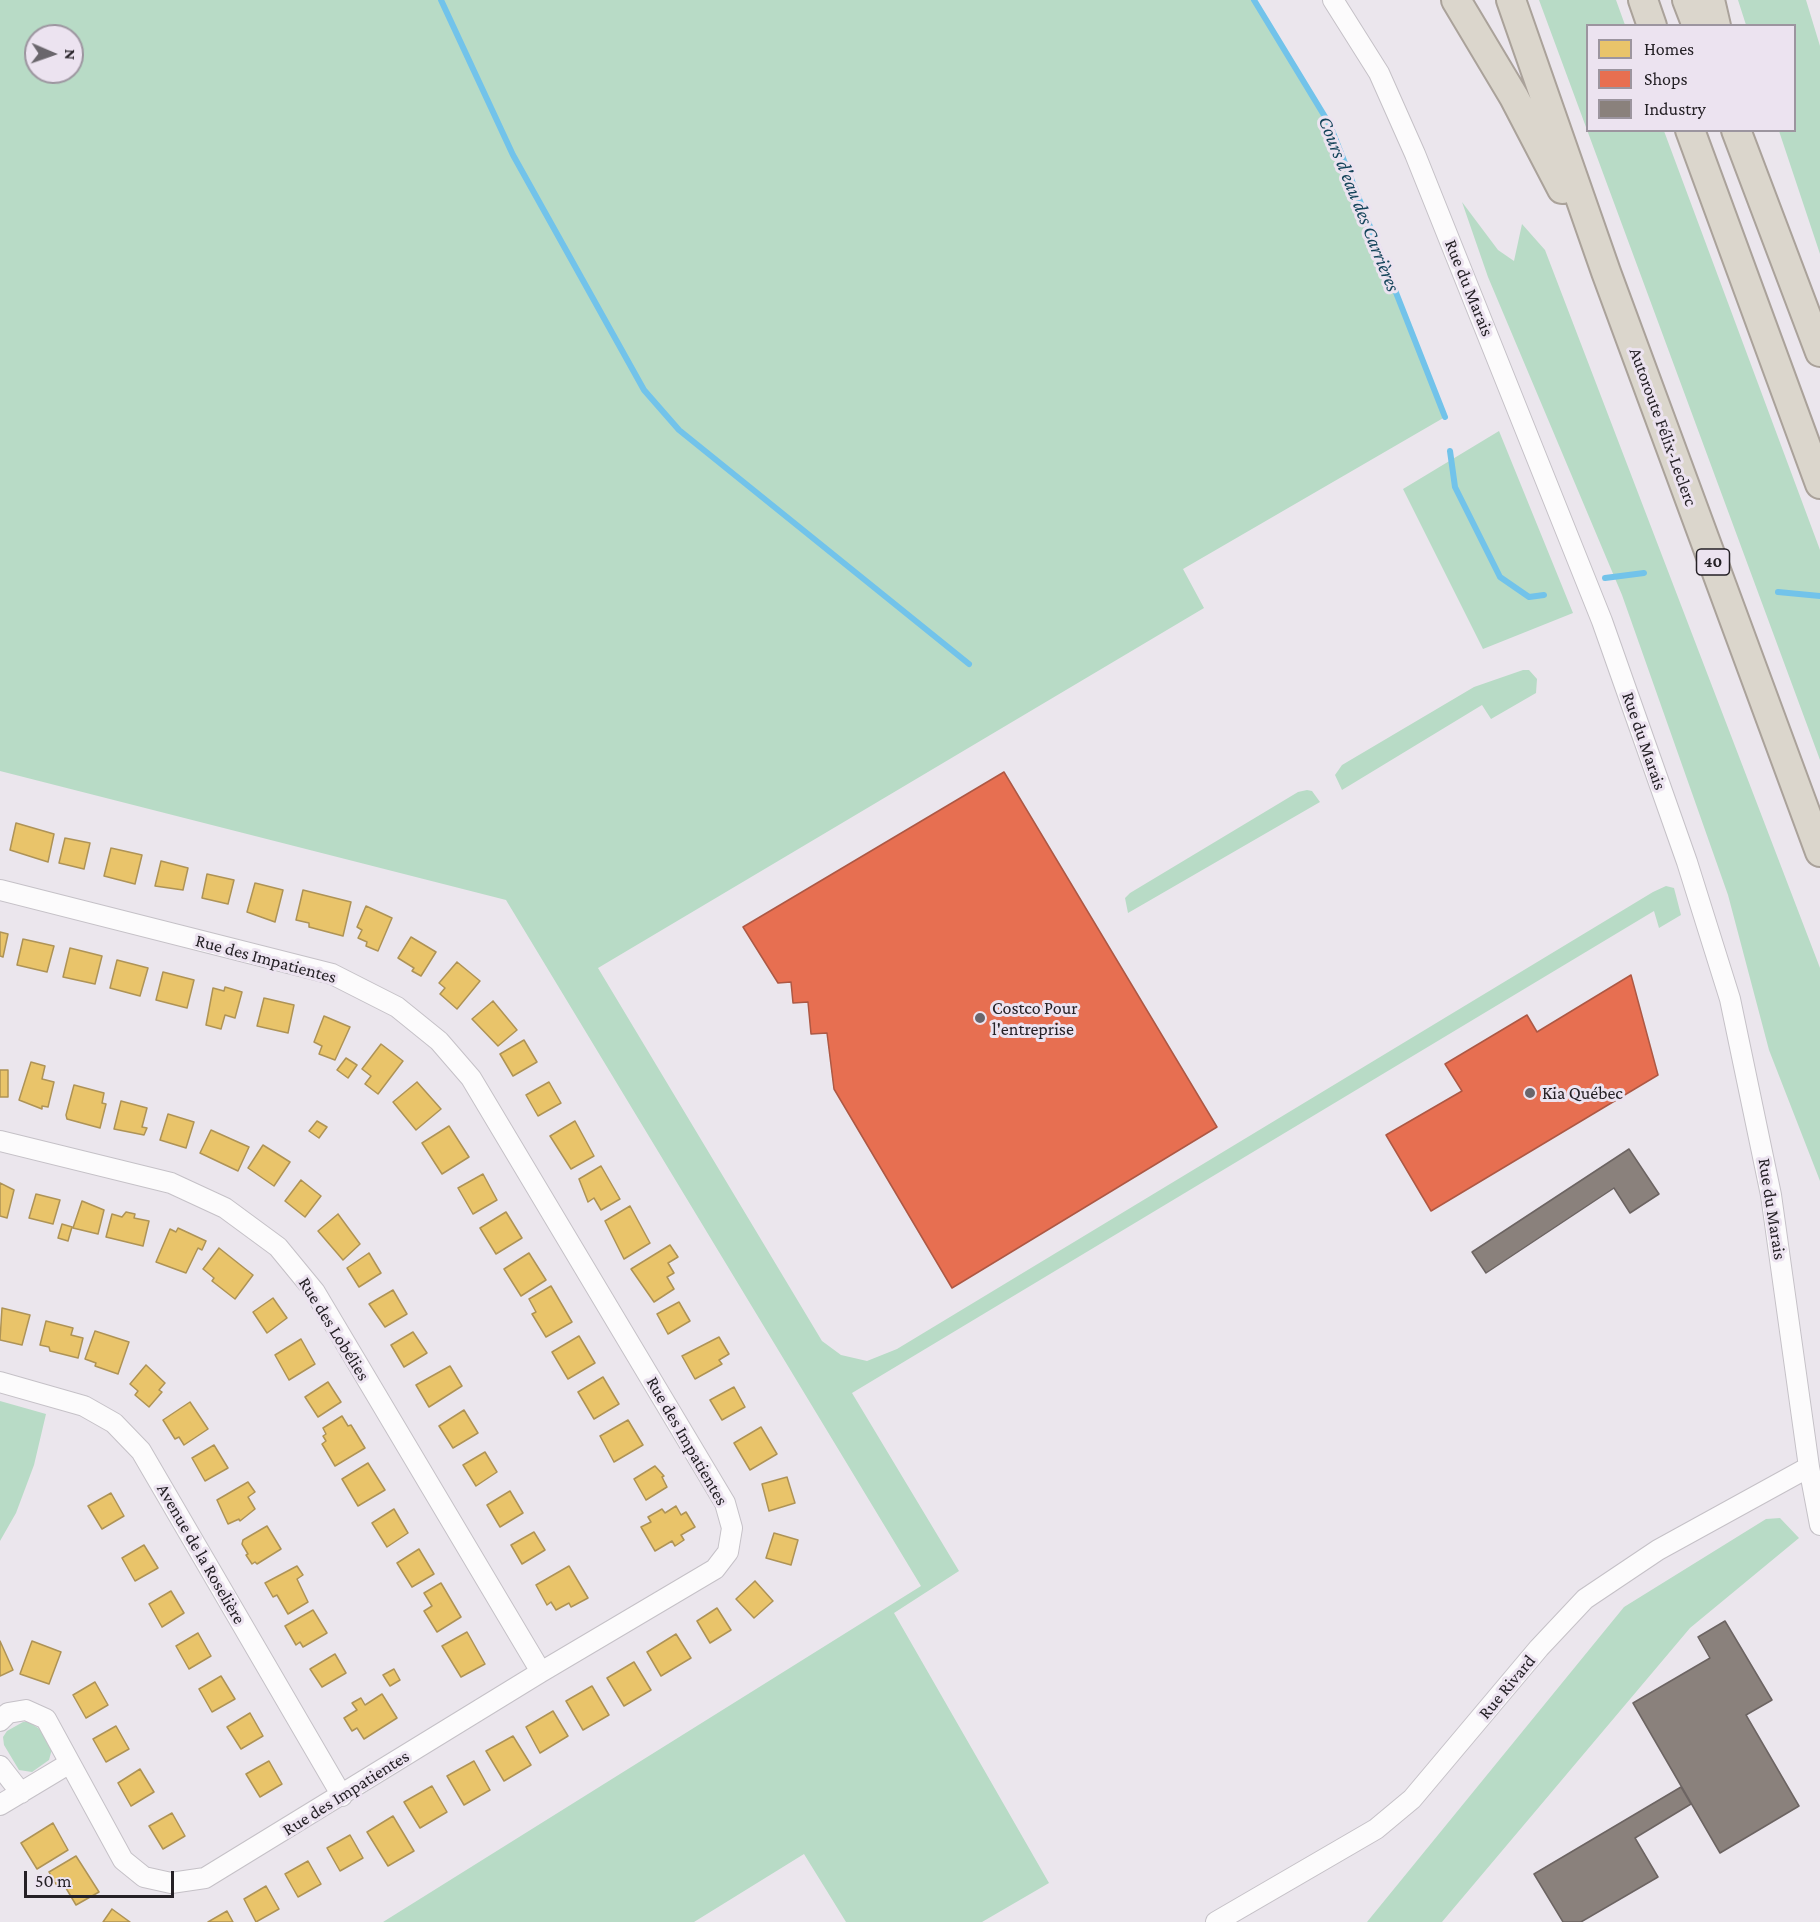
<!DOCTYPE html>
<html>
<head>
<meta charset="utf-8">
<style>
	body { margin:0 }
	#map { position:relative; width:1820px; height:1922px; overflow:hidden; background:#ebe6ed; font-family:"Crimson Pro",serif }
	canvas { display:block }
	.legend { position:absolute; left:1586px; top:24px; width:210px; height:108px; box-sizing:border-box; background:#ece3f0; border:2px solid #9c959f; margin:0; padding:8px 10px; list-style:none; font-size:18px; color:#252126 }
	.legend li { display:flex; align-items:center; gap:12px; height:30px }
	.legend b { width:30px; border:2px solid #9c959f }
	.north { position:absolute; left:24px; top:24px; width:60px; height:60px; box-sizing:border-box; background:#ece3f0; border:2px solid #9c959f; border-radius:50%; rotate:92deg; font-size:16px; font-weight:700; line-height:24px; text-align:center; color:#252126 }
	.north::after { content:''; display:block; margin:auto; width:21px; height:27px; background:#6a666c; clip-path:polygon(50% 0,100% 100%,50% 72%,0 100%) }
	.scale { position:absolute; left:24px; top:1871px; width:150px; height:27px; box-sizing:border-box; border:3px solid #252126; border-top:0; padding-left:8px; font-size:18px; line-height:21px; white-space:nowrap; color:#252126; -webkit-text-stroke:4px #ece3f0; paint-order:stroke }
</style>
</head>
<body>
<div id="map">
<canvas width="1820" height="1922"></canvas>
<ul class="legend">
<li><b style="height:16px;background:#e9c46a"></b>Homes</li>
<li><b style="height:16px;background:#e76f51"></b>Shops</li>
<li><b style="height:16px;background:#8a817c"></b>Industry</li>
</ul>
<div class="north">N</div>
<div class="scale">50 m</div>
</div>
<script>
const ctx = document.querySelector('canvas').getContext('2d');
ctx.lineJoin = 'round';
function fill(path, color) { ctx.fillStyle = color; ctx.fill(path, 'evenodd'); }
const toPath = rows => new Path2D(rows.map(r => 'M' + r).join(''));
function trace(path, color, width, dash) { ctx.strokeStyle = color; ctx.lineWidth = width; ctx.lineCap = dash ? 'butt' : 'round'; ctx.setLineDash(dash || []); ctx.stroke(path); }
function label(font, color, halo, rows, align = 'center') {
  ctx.font = font + ' "Crimson Pro",serif'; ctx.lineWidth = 6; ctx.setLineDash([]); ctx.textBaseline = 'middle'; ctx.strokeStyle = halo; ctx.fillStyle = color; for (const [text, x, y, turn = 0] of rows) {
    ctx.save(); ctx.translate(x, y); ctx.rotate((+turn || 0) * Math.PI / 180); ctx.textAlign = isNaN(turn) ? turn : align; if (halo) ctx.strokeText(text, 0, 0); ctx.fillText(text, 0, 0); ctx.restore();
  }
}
fill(toPath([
	[0,0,1254,0,1330,125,1445,417,1183,569,1204,608,598,968,822,1341,841,1355,867,1361,897,1349,1653,892,1666,886,1674,888,1681,915,1659,928,1654,911,852,1393,959,1571,894,1613,1049,1883,982,1922,846,1922,804,1854,694,1922,383,1922,921,1586,506,900,0,771],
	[36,36,72,36,72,72,36,72],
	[1539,0,1616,0,1625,25,1588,26,1588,130,1664,131,1820,550,1820,760],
	[1738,0,1806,0,1820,46,1820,254,1779,131,1794,130,1794,26,1746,25],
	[1462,202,1498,250,1514,261,1522,224,1545,250,1820,968,1820,1181,1769,1050,1728,895,1622,595,1488,277],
	[1499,431,1573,613,1483,649,1403,489],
	[1523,670,1529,670,1537,679,1536,693,1491,719,1482,705,1342,790,1335,775,1342,765,1474,687],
	[1307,790,1312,791,1320,802,1128,913,1125,898,1130,893,1298,792],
	[0,1401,46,1414,34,1465,16,1513,0,1541],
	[1780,1518,1799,1538,1690,1628,1442,1922,1367,1922,1624,1607,1766,1519],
	[23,1722,29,1722,41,1730,52,1749,49,1760,32,1772,19,1770,4,1745,3,1737,7,1731]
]), '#b8dbc6');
const homes = toPath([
	[16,823,54,834,48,862,10,850,16,823],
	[65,838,90,843,84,869,59,863,65,838],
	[111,848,142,855,135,884,104,876,111,848],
	[161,861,188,868,183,890,155,886,161,861],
	[207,874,234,880,228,904,202,898,207,874],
	[255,883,283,890,275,922,247,912,255,883],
	[303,890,351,902,343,936,309,927,309,923,296,920,303,890],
	[366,906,392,918,378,951,366,946,367,942,358,938,362,930,357,927,366,906],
	[0,932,8,934,3,957,0,956,0,932],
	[411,937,436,952,421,976,412,971,414,968,398,958,411,937],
	[23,939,54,946,47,972,17,965,23,939],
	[70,948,102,956,95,984,63,977,70,948],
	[117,960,148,968,140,996,110,988,117,960],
	[457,962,480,981,457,1009,440,994,445,988,439,983,457,962],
	[163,972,194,980,187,1008,156,1000,163,972],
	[225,987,242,992,235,1018,225,1015,221,1029,206,1025,213,988,224,991,225,987],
	[264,998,294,1005,288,1033,257,1026,264,998],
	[493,1001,517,1030,498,1046,472,1019,493,1001],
	[324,1016,350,1027,335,1060,319,1054,322,1046,314,1042,324,1016],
	[524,1040,537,1062,513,1076,500,1054,524,1040],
	[381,1044,403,1061,378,1094,365,1084,371,1076,362,1069,381,1044],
	[346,1058,357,1065,348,1078,337,1070,346,1058],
	[31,1062,45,1066,42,1079,54,1082,48,1107,42,1106,42,1109,19,1100,31,1062],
	[0,1070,8,1070,8,1097,0,1097,0,1070],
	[417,1082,441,1109,416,1130,393,1102,417,1082],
	[549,1082,561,1103,538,1116,526,1095,549,1082],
	[74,1085,104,1093,102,1103,106,1104,100,1128,67,1119,66,1115,74,1085],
	[121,1101,147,1108,142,1127,147,1128,144,1135,114,1129,121,1101],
	[168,1114,194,1122,186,1148,160,1140,168,1114],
	[317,1121,327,1127,319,1138,309,1131,317,1121],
	[575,1121,594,1156,571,1169,550,1136,575,1121],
	[449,1126,469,1157,442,1174,422,1143,449,1126],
	[211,1130,249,1147,238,1171,200,1153,211,1130],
	[263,1145,290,1162,274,1186,248,1168,263,1145],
	[601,1166,620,1199,601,1210,594,1198,588,1202,579,1179,601,1166],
	[483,1174,497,1200,473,1214,458,1188,483,1174],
	[301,1180,321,1196,305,1217,285,1201,301,1180],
	[0,1183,14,1190,7,1218,0,1216,0,1183],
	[36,1194,60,1200,53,1224,29,1218,36,1194],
	[82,1201,104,1210,98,1234,73,1228,82,1201],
	[630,1206,650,1243,624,1259,605,1221,630,1206],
	[126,1212,135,1214,134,1218,149,1221,143,1246,106,1237,112,1214,122,1217,126,1212],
	[506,1212,522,1238,496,1254,480,1228,506,1212],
	[338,1214,360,1244,343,1260,318,1231,338,1214],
	[62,1224,72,1227,68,1241,58,1238,62,1224],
	[178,1228,206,1241,202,1250,198,1248,186,1273,156,1262,170,1229,176,1232,178,1228],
	[670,1245,678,1257,668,1263,674,1273,667,1277,674,1289,654,1302,631,1269,670,1245],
	[219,1248,253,1275,235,1299,212,1281,214,1278,203,1269,219,1248],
	[369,1253,381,1273,359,1287,347,1268,369,1253],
	[529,1253,546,1280,521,1296,504,1269,529,1253],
	[551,1286,572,1322,546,1337,532,1314,536,1312,529,1299,551,1286],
	[393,1290,407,1314,385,1327,369,1304,393,1290],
	[273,1298,287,1318,267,1333,253,1312,273,1298],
	[679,1302,690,1321,668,1334,657,1314,679,1302],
	[2,1308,30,1315,22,1345,0,1340,2,1308],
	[46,1321,73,1328,71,1335,83,1338,78,1358,50,1351,49,1347,40,1345,46,1321],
	[95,1331,129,1342,118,1374,95,1366,96,1363,85,1359,95,1331],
	[413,1332,427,1353,404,1367,391,1345,413,1332],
	[579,1336,595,1363,568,1379,552,1352,579,1336],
	[719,1337,729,1354,719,1360,722,1364,695,1379,682,1356,719,1337],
	[301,1339,315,1364,289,1380,275,1355,301,1339],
	[146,1365,165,1383,159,1390,162,1392,149,1407,135,1395,138,1391,130,1384,146,1365],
	[450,1366,462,1386,429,1407,416,1385,450,1366],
	[603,1377,619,1404,594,1419,578,1392,603,1377],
	[328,1382,341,1402,318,1417,305,1397,328,1382],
	[734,1387,745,1407,722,1420,710,1400,734,1387],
	[190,1402,208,1429,184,1445,179,1437,175,1439,163,1420,190,1402],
	[464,1410,478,1433,453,1448,439,1426,464,1410],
	[342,1416,348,1426,351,1425,365,1448,335,1466,322,1444,326,1441,323,1436,326,1434,323,1428,342,1416],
	[628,1420,643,1445,614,1462,600,1436,628,1420],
	[761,1427,777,1454,750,1470,734,1443,761,1427],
	[214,1445,228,1468,205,1481,192,1458,214,1445],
	[485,1452,497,1472,476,1486,463,1465,485,1452],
	[368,1463,385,1490,358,1506,342,1479,368,1463],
	[655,1466,664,1476,662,1477,667,1487,646,1500,634,1479,655,1466],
	[787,1477,795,1503,769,1511,762,1484,787,1477],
	[248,1482,255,1492,248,1497,255,1509,240,1521,239,1519,228,1524,217,1500,248,1482],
	[510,1491,523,1513,500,1527,487,1505,510,1491],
	[111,1493,124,1516,102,1529,88,1506,111,1493],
	[676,1506,681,1515,686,1512,695,1527,681,1535,684,1540,675,1546,672,1541,655,1551,641,1527,651,1522,648,1517,662,1509,665,1513,676,1506],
	[394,1509,408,1533,387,1547,372,1523,394,1509],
	[267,1526,281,1549,257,1564,255,1562,252,1564,246,1555,248,1554,242,1544,243,1540,267,1526],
	[534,1532,545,1550,522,1564,511,1545,534,1532],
	[774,1533,798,1540,791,1565,766,1558,774,1533],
	[144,1545,158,1568,135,1581,122,1558,144,1545],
	[419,1549,434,1574,412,1587,397,1563,419,1549],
	[297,1566,303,1575,297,1579,308,1602,288,1614,277,1595,273,1597,265,1583,297,1566],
	[569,1566,588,1598,571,1607,569,1603,556,1610,551,1602,547,1605,536,1585,569,1566],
	[755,1581,773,1601,754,1618,736,1599,755,1581],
	[441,1583,461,1617,437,1632,424,1611,432,1606,424,1593,441,1583],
	[171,1591,184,1613,162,1627,149,1604,171,1591],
	[717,1608,731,1630,710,1643,697,1621,717,1608],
	[313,1610,327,1633,303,1647,300,1642,296,1645,285,1626,313,1610],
	[467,1632,485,1664,461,1677,442,1646,467,1632],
	[198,1633,211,1656,189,1669,176,1646,198,1633],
	[676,1634,691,1658,661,1676,647,1652,676,1634],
	[0,1641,13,1670,0,1676,0,1641],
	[32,1641,61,1652,49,1684,20,1674,32,1641],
	[335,1654,346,1673,322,1687,310,1669,335,1654],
	[634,1662,651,1690,624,1706,607,1678,634,1662],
	[394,1669,400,1680,390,1686,383,1675,394,1669],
	[221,1676,235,1699,212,1712,199,1689,221,1676],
	[95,1682,108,1705,86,1718,73,1695,95,1682],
	[592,1686,609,1715,583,1730,566,1701,592,1686],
	[382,1694,397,1718,364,1739,357,1728,352,1731,344,1718,357,1710,352,1703,361,1698,365,1705,382,1694],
	[553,1711,568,1736,540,1753,526,1727,553,1711],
	[250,1713,263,1736,241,1749,227,1727,250,1713],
	[116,1726,129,1749,106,1762,93,1739,116,1726],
	[513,1736,531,1765,504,1781,486,1751,513,1736],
	[269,1761,282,1784,260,1797,246,1774,269,1761],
	[474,1761,490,1790,464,1805,447,1776,474,1761],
	[140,1769,154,1792,131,1806,118,1783,140,1769],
	[432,1786,447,1812,420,1828,404,1802,432,1786],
	[172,1813,185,1836,163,1849,149,1826,172,1813],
	[393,1816,414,1851,388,1866,367,1832,393,1816],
	[53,1823,68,1850,37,1869,21,1843,53,1823],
	[350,1835,363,1858,340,1871,327,1848,350,1835],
	[76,1856,99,1892,76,1905,63,1883,57,1886,49,1872,76,1856],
	[308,1861,321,1884,298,1897,285,1874,308,1861],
	[266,1886,279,1909,256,1922,244,1899,266,1886],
	[112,1909,130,1922,103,1922,112,1909],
	[227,1911,233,1922,208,1922,227,1911]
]);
fill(homes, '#e9c46a');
trace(homes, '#ae9356', 1.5);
const shops = toPath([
	[1004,772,1217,1127,952,1288,834,1089,827,1033,811,1034,808,1002,793,1003,791,982,778,983,743,927,1004,772],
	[1631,975,1658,1075,1431,1211,1386,1135,1462,1091,1445,1064,1527,1015,1537,1032,1631,975]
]);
fill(shops, '#e76f51');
trace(shops, '#ad5844', 1.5);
const industry = toPath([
	[1629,1149,1659,1194,1630,1213,1614,1188,1486,1273,1472,1252,1629,1149],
	[1725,1621,1772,1700,1746,1715,1799,1806,1720,1853,1633,1703,1710,1658,1698,1637,1725,1621],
	[1681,1787,1691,1804,1635,1838,1658,1877,1581,1922,1563,1922,1534,1874,1681,1787]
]);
fill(industry, '#8a817c');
trace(industry, '#6c6462', 1.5);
trace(toPath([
	[441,0,513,155,644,390,679,430,969,664],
	[1254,0,1330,125,1445,417],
	[1450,451,1455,487,1500,577,1529,597,1544,595],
	[1605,578,1644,573],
	[1778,592,1820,596]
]), '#72c3ea', 6);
const minor = toPath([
	[1333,0,1379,73,1415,154,1602,621,1687,862,1730,999,1771,1195,1809,1467,1820,1525],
	[0,890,332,974,397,1007,439,1041,471,1078,725,1503,732,1528,728,1552,715,1569,541,1672,205,1878,171,1883,144,1877,123,1860,70,1763,0,1805],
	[0,1141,171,1183,225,1208,278,1247,315,1292,541,1672],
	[0,1382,84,1406,114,1423,141,1451,342,1796],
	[0,1721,8,1713,26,1710,46,1719,70,1763],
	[0,1766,21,1793],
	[1216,1922,1376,1829,1412,1799,1539,1648,1585,1599,1658,1550,1809,1467]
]);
const highway = toPath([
	[1456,0,1514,97,1562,189],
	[1511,0,1606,272,1820,852],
	[1643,0,1652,26],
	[1687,0,1697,26],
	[1710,0,1716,26],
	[1690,130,1820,484],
	[1736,130,1820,352]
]);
trace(minor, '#c5c1c7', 22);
trace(highway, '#aaa29a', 32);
trace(minor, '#fcfbfc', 20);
trace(highway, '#dbd6cc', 28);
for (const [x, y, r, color] of [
	[980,1018,6,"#6a666c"],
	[1530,1093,6,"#6a666c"]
]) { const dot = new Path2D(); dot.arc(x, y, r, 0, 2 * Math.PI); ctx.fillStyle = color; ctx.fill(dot); trace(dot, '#ece3f0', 2); }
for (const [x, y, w] of [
	[1713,562,33]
]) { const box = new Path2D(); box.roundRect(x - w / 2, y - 13, w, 26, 4.5); ctx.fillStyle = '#ece3f0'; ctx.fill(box); trace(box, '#252126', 1.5); }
label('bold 16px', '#252126', null, [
	["40",1713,562]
]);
label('18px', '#252126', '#ece3f0', [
	["Rue du Marais",1469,288,68],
	["Autoroute Félix-Leclerc",1663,427,70],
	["Rue du Marais",1644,741,71],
	["Rue des Impatientes",266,959,15],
	["Rue du Marais",1772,1209,81],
	["Rue des Lobélies",334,1329,58],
	["Rue des Impatientes",687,1441,60],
	["Avenue de la Roselière",201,1554,60],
	["Rue Rivard",1507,1687,-50],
	["Rue des Impatientes",346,1793,-32]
]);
label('18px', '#252126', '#ece3f0', [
	["Costco Pour",992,1008],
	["l'entreprise",992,1029],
	["Kia Québec",1542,1093]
], 'left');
label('italic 20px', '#14445a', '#ece3f0', [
	["Cours d'eau des Carrières",1359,204,68]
]);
</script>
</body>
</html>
